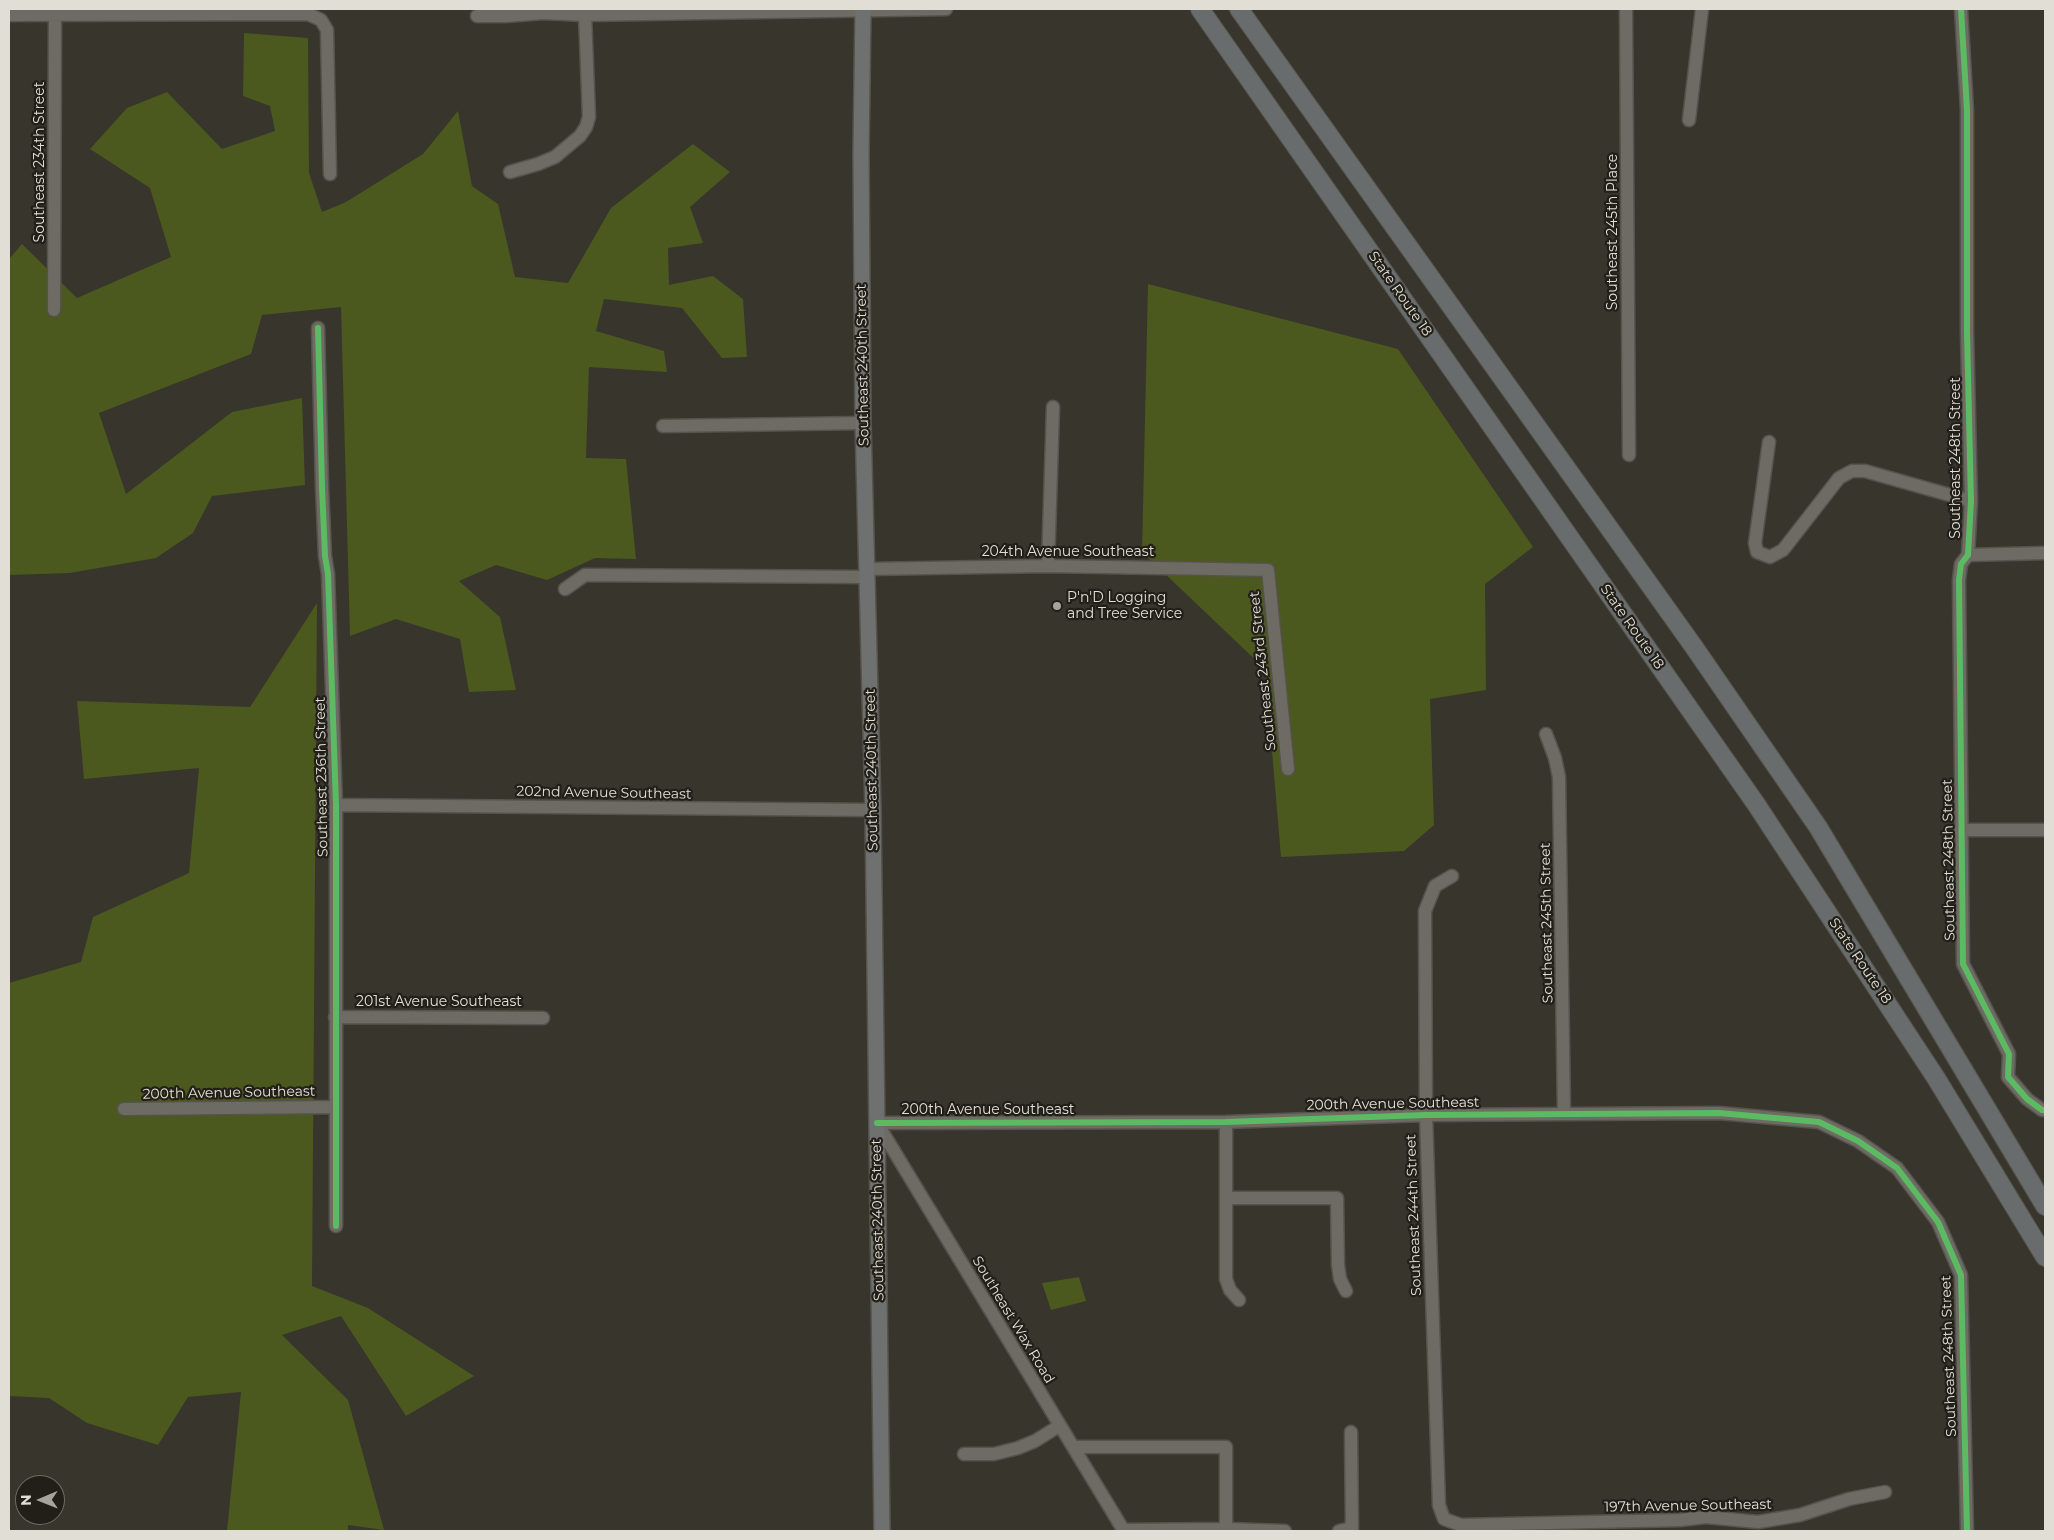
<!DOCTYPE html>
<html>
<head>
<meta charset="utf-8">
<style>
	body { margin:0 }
	#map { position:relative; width:2054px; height:1540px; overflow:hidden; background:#38352c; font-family:Montserrat,sans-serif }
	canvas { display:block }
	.frame { position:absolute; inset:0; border:10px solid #e1dfd5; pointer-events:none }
	.north { position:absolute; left:15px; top:1475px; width:50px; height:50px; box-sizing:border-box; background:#211f18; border:1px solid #6e6c64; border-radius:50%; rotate:269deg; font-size:14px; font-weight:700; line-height:20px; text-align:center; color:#e1dfd5 }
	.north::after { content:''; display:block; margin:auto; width:18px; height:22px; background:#a6a49a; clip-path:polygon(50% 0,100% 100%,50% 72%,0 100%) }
</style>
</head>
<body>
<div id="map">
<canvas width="2054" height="1540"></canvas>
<div class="frame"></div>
<div class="north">N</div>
</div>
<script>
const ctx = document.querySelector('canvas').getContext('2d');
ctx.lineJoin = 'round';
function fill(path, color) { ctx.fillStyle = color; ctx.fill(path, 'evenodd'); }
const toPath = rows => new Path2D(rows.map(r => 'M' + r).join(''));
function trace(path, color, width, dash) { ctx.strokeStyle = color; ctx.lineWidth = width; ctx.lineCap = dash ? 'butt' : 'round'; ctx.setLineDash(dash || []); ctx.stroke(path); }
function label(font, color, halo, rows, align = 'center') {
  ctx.font = font + ' Montserrat,sans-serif'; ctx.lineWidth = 4.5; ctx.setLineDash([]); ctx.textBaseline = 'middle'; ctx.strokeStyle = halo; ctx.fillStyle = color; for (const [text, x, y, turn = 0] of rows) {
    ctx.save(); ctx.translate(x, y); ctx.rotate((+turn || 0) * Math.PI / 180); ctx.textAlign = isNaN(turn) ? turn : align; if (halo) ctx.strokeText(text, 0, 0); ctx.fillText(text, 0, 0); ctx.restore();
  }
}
fill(toPath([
	[244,33,308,38,309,173,322,212,346,202,423,154,458,111,472,186,498,204,515,277,568,283,611,208,693,144,730,172,690,207,703,243,668,248,669,285,713,276,743,299,747,357,722,358,682,308,604,299,596,331,664,351,667,372,589,367,586,458,626,459,636,559,595,558,547,580,496,565,459,581,500,617,516,690,469,692,460,639,396,619,350,636,341,307,262,315,251,354,99,413,126,494,232,412,302,398,305,485,212,496,193,533,156,558,70,573,9,575,9,259,22,244,77,298,171,257,150,188,90,149,127,108,167,92,222,149,275,131,270,106,243,96],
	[1148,284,1398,349,1533,547,1485,584,1486,690,1430,699,1434,825,1404,851,1281,857,1265,669,1142,552],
	[317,603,312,1286,368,1308,474,1376,406,1416,341,1316,282,1335,348,1400,384,1530,348,1525,348,1531,227,1531,241,1392,188,1397,158,1445,87,1423,49,1398,9,1396,9,983,81,962,93,917,189,873,199,768,84,779,77,701,250,707],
	[1079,1277,1086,1301,1051,1310,1042,1283]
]), '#4b581e');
const minor = toPath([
	[1626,9,1629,455],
	[1961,9,1967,110,1967,332,1971,501,1968,555,1961,564,1959,580,1963,964,2009,1054,2008,1077,2027,1099,2042,1110,2045,1110],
	[9,15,308,14,321,20,327,30,330,174],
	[477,16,506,16,543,13,585,15,946,9],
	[1689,120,1702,9],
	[510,172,538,164,555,157,580,136,586,127,589,117,585,15],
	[54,310,55,15],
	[318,328,322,487,325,556,328,574,336,805,336,1226],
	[663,426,863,423],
	[1769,442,1755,543,1757,552,1770,557,1783,550,1839,478,1852,471,1865,471,1971,501],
	[1968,555,2045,553],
	[1048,566,1053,407],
	[867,569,1048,566,1268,570,1288,769],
	[565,589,585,575,867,577],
	[1546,734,1555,758,1559,777,1564,1114],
	[336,805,873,810],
	[1960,830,2045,830],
	[1452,876,1435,886,1425,911,1426,1115,1439,1505,1444,1519,1461,1525,1680,1520,1706,1517,1758,1522,1800,1515,1849,1499,1885,1492],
	[335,1017,543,1018],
	[124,1109,335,1107],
	[1226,1122,1226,1279,1230,1290,1239,1300],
	[877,1123,1226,1122,1426,1115,1719,1113,1819,1122,1858,1141,1897,1168,1938,1222,1961,1275,1967,1531],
	[877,1123,1124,1531],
	[1226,1198,1337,1198,1338,1265,1340,1279,1346,1291],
	[1074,1447,1226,1447,1226,1529],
	[964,1454,994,1454,1018,1448,1035,1441,1059,1426],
	[1123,1530,1226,1529,1285,1531],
	[1339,1531,1352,1528,1351,1432]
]);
const major = toPath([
	[863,9,861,153,863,423,873,810,882,1531]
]);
const highway = toPath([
	[1200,9,1756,804,1936,1078,2045,1257],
	[1239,9,1694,647,1818,827,2045,1206]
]);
trace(minor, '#55534b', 15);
trace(major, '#55534b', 18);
trace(highway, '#55534b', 20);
trace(minor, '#6d6b63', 12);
trace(major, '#6f7170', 15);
trace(highway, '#696c6d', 18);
trace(toPath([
	[1961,9,1967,110,1967,332,1971,501,1968,555,1961,564,1959,580,1963,964,2009,1054,2008,1077,2027,1099,2042,1110,2045,1110],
	[318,328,322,487,325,556,328,574,336,805,336,1226],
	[877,1123,1226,1122,1426,1115,1719,1113,1819,1122,1858,1141,1897,1168,1938,1222,1961,1275,1967,1531]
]), '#5cba63', 6);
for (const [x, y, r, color] of [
	[1057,606,5,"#a6a49a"]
]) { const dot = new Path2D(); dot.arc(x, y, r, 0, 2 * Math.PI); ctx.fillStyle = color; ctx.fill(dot); trace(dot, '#211f18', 2); }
label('14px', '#e1dfd5', '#211f18', [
	["Southeast 234th Street",40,162,-90],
	["Southeast 245th Place",1613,232,-90],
	["State Route 18",1400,294,55],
	["Southeast 240th Street",863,365,-91],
	["Southeast 248th Street",1956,458,-90],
	["204th Avenue Southeast",1068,552],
	["State Route 18",1632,627,55],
	["Southeast 243rd Street",1263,671,-96],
	["Southeast 240th Street",872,770,-91],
	["Southeast 236th Street",322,777,-91],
	["202nd Avenue Southeast",604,793,1],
	["Southeast 248th Street",1949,860,-91],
	["Southeast 245th Street",1547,923,-91],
	["State Route 18",1860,961,56],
	["201st Avenue Southeast",439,1002],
	["200th Avenue Southeast",229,1093,-1],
	["200th Avenue Southeast",1393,1104,-1],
	["200th Avenue Southeast",988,1110],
	["Southeast 244th Street",1414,1215,-92],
	["Southeast 240th Street",878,1220,-91],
	["Southeast Wax Road",1013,1320,59],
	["Southeast 248th Street",1949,1356,-92],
	["197th Avenue Southeast",1688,1506,-1]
]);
label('14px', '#e1dfd5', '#211f18', [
	["P'n'D Logging",1067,598],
	["and Tree Service",1067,614]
], 'left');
</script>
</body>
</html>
